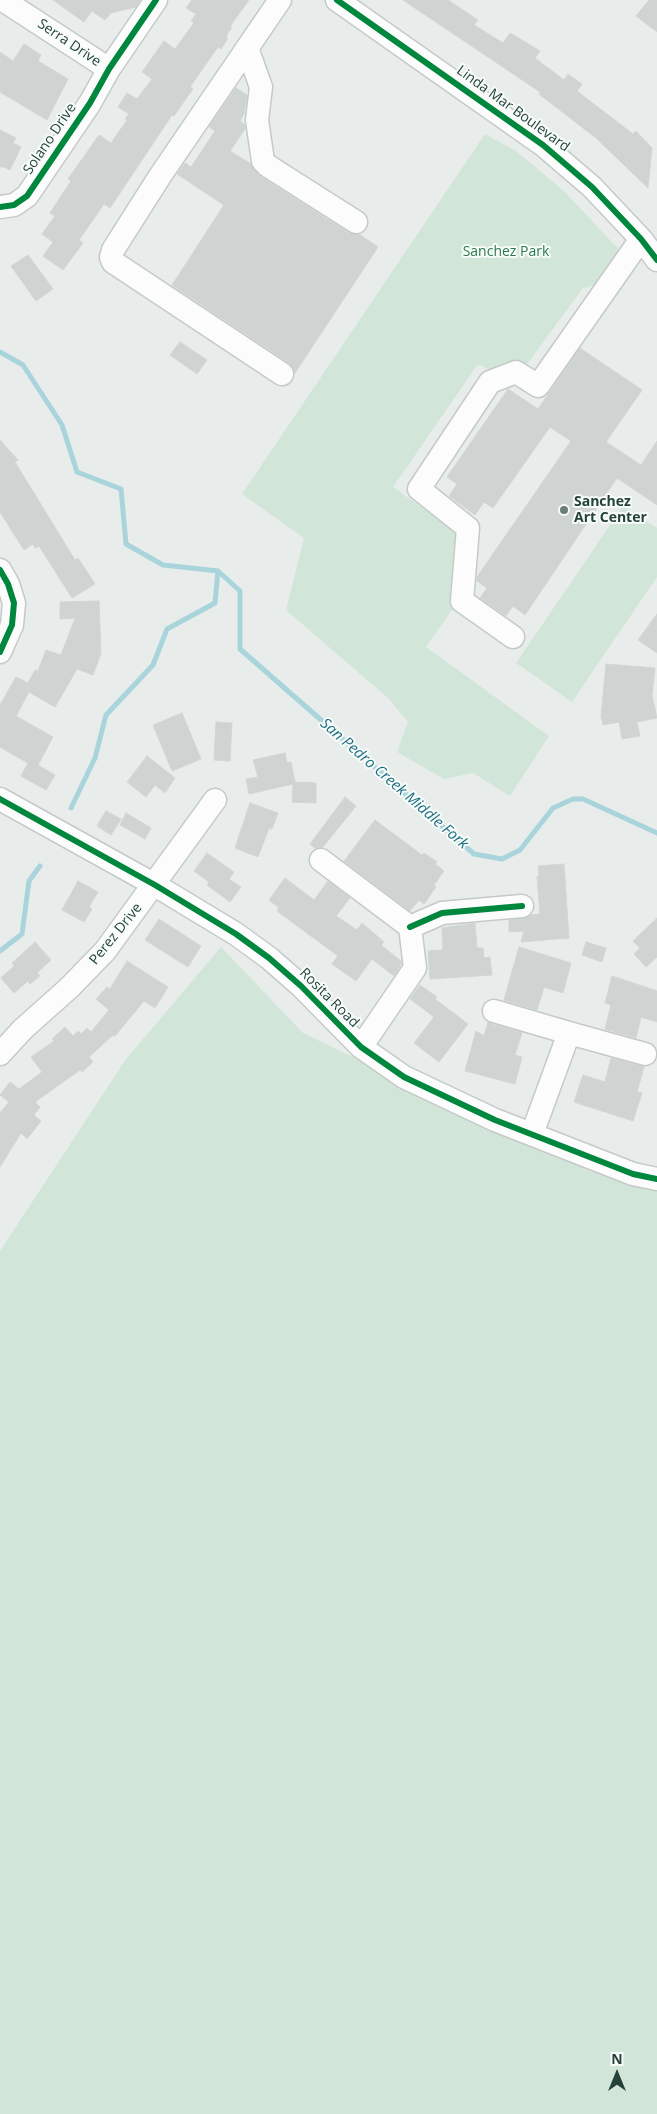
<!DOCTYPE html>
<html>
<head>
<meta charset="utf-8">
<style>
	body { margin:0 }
	#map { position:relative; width:657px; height:2114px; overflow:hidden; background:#e8edeb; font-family:"Open Sans",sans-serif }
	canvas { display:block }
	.north { position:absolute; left:592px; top:2049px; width:50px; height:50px; -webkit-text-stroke:4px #f7fbf9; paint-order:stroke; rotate:0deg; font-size:14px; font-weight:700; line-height:20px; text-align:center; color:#24423a }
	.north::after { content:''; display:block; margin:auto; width:18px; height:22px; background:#24423a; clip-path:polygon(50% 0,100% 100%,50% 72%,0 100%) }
</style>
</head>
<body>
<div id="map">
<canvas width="657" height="2114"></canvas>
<div class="north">N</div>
</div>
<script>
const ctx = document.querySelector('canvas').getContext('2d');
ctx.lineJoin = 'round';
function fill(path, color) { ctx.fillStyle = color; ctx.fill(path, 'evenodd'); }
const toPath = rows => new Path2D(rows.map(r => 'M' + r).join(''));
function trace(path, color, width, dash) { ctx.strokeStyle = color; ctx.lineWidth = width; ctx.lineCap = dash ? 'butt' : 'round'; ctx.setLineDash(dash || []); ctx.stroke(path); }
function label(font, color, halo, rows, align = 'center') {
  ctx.font = font + ' "Open Sans",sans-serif'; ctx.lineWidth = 4; ctx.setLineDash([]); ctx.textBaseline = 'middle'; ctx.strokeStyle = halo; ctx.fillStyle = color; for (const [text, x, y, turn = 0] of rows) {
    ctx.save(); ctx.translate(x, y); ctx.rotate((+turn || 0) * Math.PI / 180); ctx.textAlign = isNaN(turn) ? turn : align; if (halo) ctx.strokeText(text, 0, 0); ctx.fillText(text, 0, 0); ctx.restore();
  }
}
fill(toPath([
	[485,134,516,151,563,190,623,254,597,285,583,288,528,363,494,372,478,364,393,487,457,533,459,600,426,647,549,736,510,796,473,773,444,779,397,752,408,722,389,699,286,610,304,538,242,494],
	[623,506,657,528,657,577,572,702,516,663],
	[221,947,303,1033,592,1172,657,1181,657,2114,0,2114,0,1251,126,1059]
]), '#d1e6d8');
trace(toPath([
	[0,352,23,365,62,425,77,472,121,489,126,544,163,565,218,571],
	[218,571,240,591,240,649,474,854,502,859,520,850,553,808,573,799,583,799,657,833],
	[71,808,95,758,106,715,153,665,167,629,215,603,218,571],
	[0,951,22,934,29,881,40,866]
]), '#a9d4db', 5);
const building = toPath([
	[53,0,140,0,136,7,111,13,105,20,92,11,84,22,53,0],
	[192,0,249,0,231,25,231,29,227,34,227,40,221,49,218,47,190,87,193,89,185,100,174,116,172,115,110,208,104,204,79,240,83,243,63,270,43,256,53,242,42,234,55,216,50,213,71,181,68,179,99,135,111,143,127,120,125,119,129,114,118,107,127,93,137,99,152,79,142,72,164,41,175,49,194,23,191,21,196,14,186,8,192,0],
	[403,0,448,0,478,20,474,25,503,43,510,33,540,51,535,58,564,80,568,74,582,84,577,91,633,134,636,131,652,148,648,188,596,138,539,94,540,92,403,0],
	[649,0,657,0,657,32,636,16,649,0],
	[24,44,41,55,38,61,68,79,47,120,0,92,0,52,13,61,24,44],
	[236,88,247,95,244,114,240,121,244,124,245,129,230,151,251,164,261,177,349,233,359,234,378,247,295,373,289,363,172,285,224,205,177,174,185,163,191,167,215,131,209,127,236,88],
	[0,130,16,138,13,143,21,147,10,170,1,166,0,168,0,130],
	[28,255,53,289,36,301,11,266,28,255],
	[180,342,207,360,197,374,170,355,180,342],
	[580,348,642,390,606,442,641,465,657,441,657,505,617,478,525,615,513,606,506,616,480,598,487,588,477,581,477,577,571,441,550,427,493,508,484,502,475,515,449,496,457,484,447,477,508,389,538,409,580,348],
	[0,440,18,460,15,462,75,560,78,558,95,584,72,598,39,546,35,548,33,544,24,550,0,512,0,440],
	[99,601,101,653,93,675,77,669,55,707,29,692,16,716,53,737,38,765,55,775,46,790,21,776,28,763,0,747,0,705,16,677,28,683,35,670,38,671,46,650,61,655,75,618,60,619,60,602,99,601],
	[657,614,657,653,638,640,657,614],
	[606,664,655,668,652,695,657,718,637,722,640,736,622,739,619,722,603,725,601,716,606,664],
	[182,713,201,759,172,771,153,725,182,713],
	[216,722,232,723,230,761,214,760,216,722],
	[285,753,287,763,291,762,295,782,316,783,316,803,292,802,293,784,249,794,246,779,258,777,253,760,285,753],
	[147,756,175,778,165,793,155,785,146,797,127,782,147,756],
	[345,797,356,806,323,847,315,848,310,844,345,797],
	[250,803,278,813,272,829,269,828,258,857,235,848,250,803],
	[106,811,121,819,111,835,97,826,106,811],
	[126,813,151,828,145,839,120,825,126,813],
	[375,820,422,855,424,853,437,862,435,864,444,871,434,885,436,887,424,904,419,900,410,911,344,861,375,820],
	[207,853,234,872,229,879,241,887,230,902,207,885,209,882,194,871,207,853],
	[564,864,569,938,521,942,524,931,509,932,509,920,523,919,531,915,540,914,537,876,539,876,538,866,564,864],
	[285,878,314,900,328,881,350,898,336,916,357,930,362,923,384,942,381,945,401,961,401,965,394,976,372,959,356,981,332,964,338,956,277,911,279,908,269,900,285,878],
	[78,881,98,892,89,907,92,909,84,922,62,910,78,881],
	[657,918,657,957,646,967,634,954,640,948,633,941,657,918],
	[159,919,201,946,188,967,145,940,159,919],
	[475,923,477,948,483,948,484,958,490,957,492,975,430,979,428,951,443,950,442,928,475,923],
	[35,942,51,960,37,973,40,976,30,984,28,981,14,993,1,978,14,966,12,963,35,942],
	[586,942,606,948,602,962,582,955,586,942],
	[519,947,571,963,563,993,544,987,537,1010,504,1000,519,947],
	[127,961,168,987,155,1008,144,1001,115,1036,113,1035,89,1057,93,1062,82,1072,80,1070,35,1102,40,1107,34,1115,41,1121,27,1139,21,1133,0,1167,0,1113,9,1102,0,1095,10,1082,19,1089,42,1072,31,1057,54,1041,52,1039,65,1027,73,1036,78,1031,81,1034,87,1028,91,1032,109,1010,96,999,107,987,110,989,127,961],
	[612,976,657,991,657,1022,641,1017,636,1038,605,1029,611,1005,605,1003,612,976],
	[420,985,437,997,435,999,468,1024,439,1062,414,1043,434,1017,410,999,420,985],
	[488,1022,495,1025,496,1027,496,1025,522,1033,515,1055,522,1057,515,1084,465,1071,476,1031,484,1036,488,1022],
	[611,1058,644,1067,637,1092,642,1093,633,1121,574,1102,583,1075,605,1082,611,1058]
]);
fill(building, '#cfd4d2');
trace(building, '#d1d6d4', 1);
const minor = toPath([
	[3,0,109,69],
	[280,0,160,176,113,250,111,257,113,262,282,374],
	[337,0,543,145,592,187,641,239,657,260],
	[247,48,261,87,257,120,263,161,268,166,356,222],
	[0,207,14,205,27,196,90,103,109,69,156,0],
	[0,570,8,584,14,603,12,625,0,652],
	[513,637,462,601,468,528,419,489,490,382,516,372,538,386,641,239],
	[0,799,155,885,236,934,269,958,301,986,361,1047,404,1077,495,1120,633,1174,657,1179],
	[321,860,410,927,415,968,361,1047],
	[410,927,442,913,522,906],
	[494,1011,569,1033,532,1134],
	[569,1033,645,1054],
	[0,1054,23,1029,69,988,105,951,215,800]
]);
trace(minor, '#c5cac8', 25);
trace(minor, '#fcfcfc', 22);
trace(toPath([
	[337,0,543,145,592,187,641,239,657,260],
	[0,207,14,205,27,196,90,103,109,69,156,0],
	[0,570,8,584,14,603,12,625,0,652],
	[0,799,155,885,236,934,269,958,301,986,361,1047,404,1077,495,1120,633,1174,657,1179],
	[410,927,442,913,522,906]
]), '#00873e', 6);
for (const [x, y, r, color] of [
	[564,510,5,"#697e78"]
]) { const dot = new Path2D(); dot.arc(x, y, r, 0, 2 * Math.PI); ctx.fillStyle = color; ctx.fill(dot); trace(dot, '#f7fbf9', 2); }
label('14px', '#24423a', '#f7fbf9', [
	["Serra Drive",69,43,34],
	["Linda Mar Boulevard",513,109,36],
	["Solano Drive",50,139,-56],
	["Perez Drive",116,934,-51],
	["Rosita Road",329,998,45]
]);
label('14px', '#2d7a4b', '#f7fbf9', [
	["Sanchez Park",506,252]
]);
label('bold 14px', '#24423a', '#f7fbf9', [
	["Sanchez",574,502],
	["Art Center",574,518]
], 'left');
label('italic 15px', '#1c6f80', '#f7fbf9', [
	["San Pedro Creek Middle Fork",394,784,41]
]);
</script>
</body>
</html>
